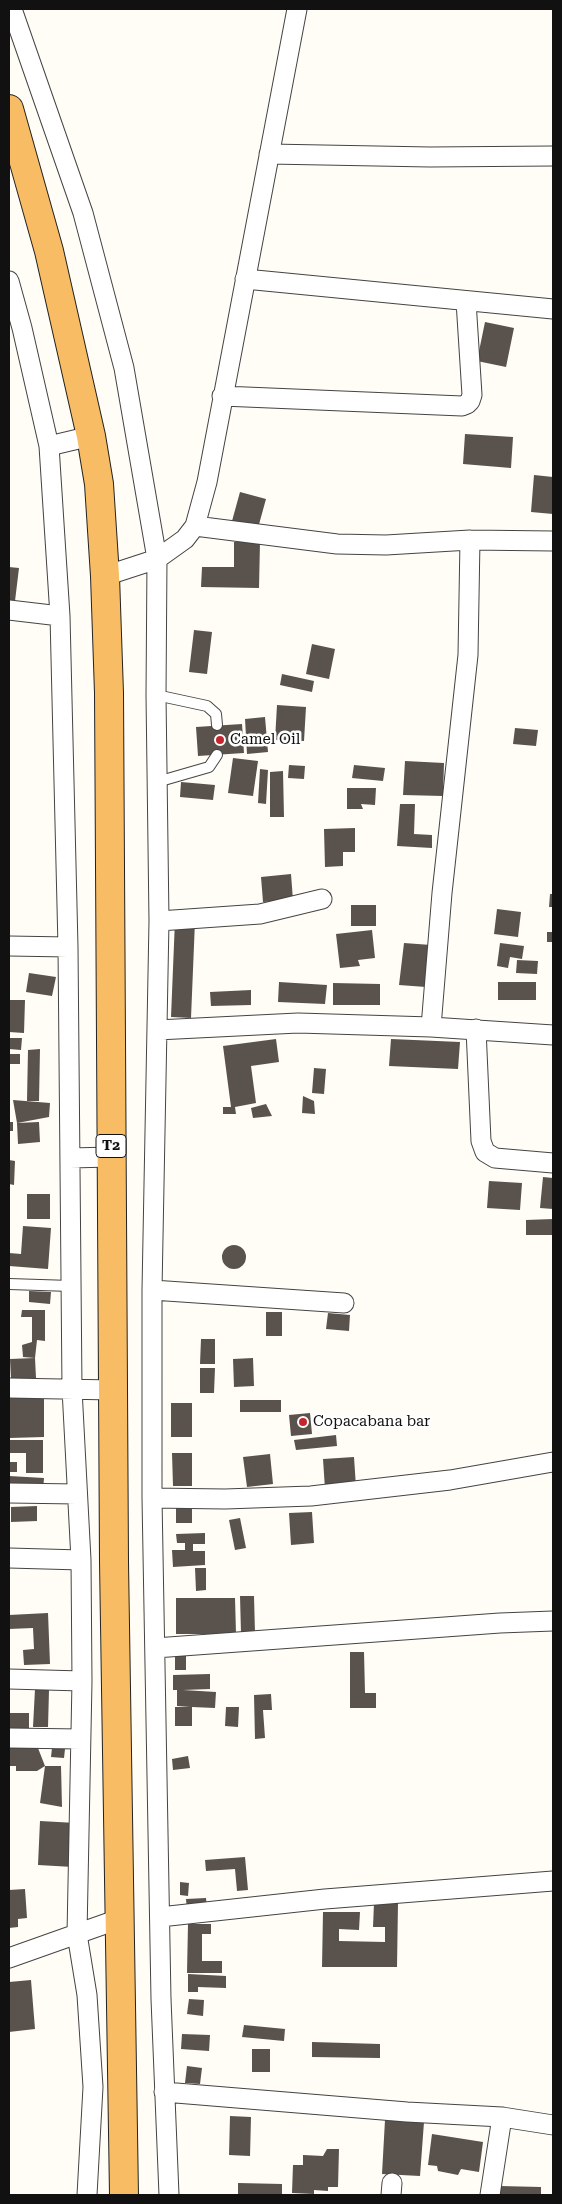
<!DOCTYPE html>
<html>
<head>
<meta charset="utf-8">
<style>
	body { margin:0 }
	#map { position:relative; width:562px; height:2204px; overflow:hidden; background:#fffdf5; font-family:"Roboto Serif",serif }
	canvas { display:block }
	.frame { position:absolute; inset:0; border:10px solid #111; pointer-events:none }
</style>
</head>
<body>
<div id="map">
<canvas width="562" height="2204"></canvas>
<div class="frame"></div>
</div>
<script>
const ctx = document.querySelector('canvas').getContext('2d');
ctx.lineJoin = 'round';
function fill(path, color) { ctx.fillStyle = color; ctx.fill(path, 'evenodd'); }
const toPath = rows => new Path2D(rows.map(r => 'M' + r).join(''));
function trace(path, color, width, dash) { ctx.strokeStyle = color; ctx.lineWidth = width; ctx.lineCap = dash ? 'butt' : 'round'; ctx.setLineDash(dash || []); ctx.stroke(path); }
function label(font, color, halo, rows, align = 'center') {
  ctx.font = font + ' "Roboto Serif",serif'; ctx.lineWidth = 5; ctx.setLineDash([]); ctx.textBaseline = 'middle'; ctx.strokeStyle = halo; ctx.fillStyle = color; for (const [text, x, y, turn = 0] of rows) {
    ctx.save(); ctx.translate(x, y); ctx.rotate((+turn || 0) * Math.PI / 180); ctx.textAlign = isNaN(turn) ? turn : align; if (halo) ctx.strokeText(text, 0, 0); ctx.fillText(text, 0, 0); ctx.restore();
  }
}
fill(toPath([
	[485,322,514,328,506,367,477,361],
	[465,434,513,437,511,468,463,464],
	[534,475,553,477,553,514,531,512],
	[240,492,266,499,258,528,232,521],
	[234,542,260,542,259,588,201,587,202,567,234,567],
	[9,567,19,568,15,601,9,601],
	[194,630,212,632,207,674,189,672],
	[312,644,335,649,329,679,306,674],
	[282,674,314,681,312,692,280,685],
	[277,705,306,707,304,741,275,740],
	[265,717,268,752,247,754,245,719],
	[242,724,244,753,198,756,196,727],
	[515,728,538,730,536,746,513,744],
	[233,758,258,761,253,796,228,793],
	[405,761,444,763,443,796,403,795],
	[289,765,305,766,304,779,288,778],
	[354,765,385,768,383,781,352,778],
	[260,769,268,770,266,804,258,803],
	[283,771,284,817,270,817,270,772],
	[181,782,215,785,213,800,180,797],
	[347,788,376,788,375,805,361,804,363,809,347,809],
	[400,804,415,804,414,834,432,835,432,848,397,846],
	[355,828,355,852,343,852,343,866,325,867,324,829],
	[291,874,293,900,263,902,261,877],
	[550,894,553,894,553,907,549,907],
	[351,905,376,905,376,926,351,926],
	[497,909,521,912,518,937,494,934],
	[175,920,195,921,191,1018,171,1017],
	[372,930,375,958,358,960,360,966,340,968,336,934],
	[547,932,553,932,553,942,547,942],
	[404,943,431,945,426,987,399,985],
	[500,943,524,946,522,959,510,957,508,968,497,966],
	[517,960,538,961,537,974,516,973],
	[29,973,56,977,52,996,26,992],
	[279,982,327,985,325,1004,278,1002],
	[498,982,536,982,536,1000,498,1000],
	[333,983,380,984,380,1005,333,1005],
	[251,990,251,1005,211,1006,210,992],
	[9,1000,25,1000,24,1033,9,1032],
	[9,1038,22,1038,21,1050,9,1049],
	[276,1039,279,1062,251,1066,256,1103,235,1107,236,1114,223,1114,223,1107,231,1107,223,1046],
	[391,1039,460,1042,458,1069,389,1066],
	[40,1049,39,1101,27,1101,28,1050],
	[9,1054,20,1054,20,1064,9,1064],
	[314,1068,326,1069,324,1094,312,1093],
	[303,1096,314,1101,315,1114,302,1113],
	[13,1100,50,1103,49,1117,17,1123],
	[266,1104,272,1116,253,1118,251,1108],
	[9,1122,13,1122,13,1131,9,1131],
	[39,1122,40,1142,18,1144,17,1123],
	[9,1160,15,1161,14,1185,9,1184],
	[543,1177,553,1178,553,1209,540,1208],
	[489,1181,522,1183,520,1210,487,1208],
	[27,1194,50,1194,50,1219,27,1219],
	[553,1219,553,1235,526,1235,526,1220],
	[23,1226,51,1228,48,1269,9,1266,9,1253,21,1254],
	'222 1257a12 12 0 1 1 24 0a12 12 0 1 1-24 0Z',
	[29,1291,51,1292,50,1304,29,1302],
	[22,1310,45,1310,45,1341,37,1340,35,1358,23,1357,22,1345,32,1342,32,1317,21,1317],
	[266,1312,282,1312,282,1336,266,1336],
	[328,1313,350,1315,349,1331,326,1329],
	[201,1339,215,1339,215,1364,200,1364],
	[35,1358,36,1378,11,1379,10,1359],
	[253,1358,254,1386,234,1387,233,1359],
	[200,1368,215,1368,214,1393,200,1393],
	[44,1395,44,1437,9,1438,9,1396],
	[240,1400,281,1400,281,1412,240,1412],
	[171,1403,192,1403,192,1437,171,1437],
	[310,1413,312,1434,291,1436,289,1415],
	[336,1435,337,1446,296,1450,294,1440],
	[9,1440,43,1440,43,1473,26,1473,26,1453,9,1453],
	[172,1453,192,1453,192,1486,173,1486],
	[270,1454,273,1484,247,1487,243,1457],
	[354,1457,356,1487,325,1489,323,1459],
	[9,1462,17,1462,17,1472,9,1472],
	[9,1476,44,1478,43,1491,9,1489],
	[176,1505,192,1505,192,1523,176,1523],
	[37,1506,37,1521,11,1522,11,1507],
	[312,1512,314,1543,291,1545,289,1513],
	[240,1518,246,1548,235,1550,229,1520],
	[205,1533,205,1544,193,1544,193,1551,205,1551,205,1565,173,1567,172,1550,185,1550,185,1543,177,1543,176,1534],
	[195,1568,206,1568,206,1590,196,1591],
	[240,1596,254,1596,255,1633,241,1633],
	[176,1598,235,1598,236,1634,176,1634],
	[48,1613,50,1664,24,1665,23,1650,34,1649,33,1628,9,1629,9,1615],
	[175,1649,186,1649,186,1670,175,1670],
	[350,1652,364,1652,365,1693,376,1693,376,1708,350,1708],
	[210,1674,210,1689,183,1690,216,1692,215,1708,192,1707,192,1726,175,1726,175,1707,190,1707,177,1706,177,1690,173,1690,173,1675],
	[35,1689,49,1690,48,1727,33,1727],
	[271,1694,272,1710,263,1710,265,1738,255,1739,254,1695],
	[226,1707,239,1707,238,1727,225,1726],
	[9,1713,29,1713,29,1730,9,1730],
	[36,1743,45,1766,37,1771,16,1771,16,1766,9,1766,9,1744],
	[52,1748,65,1749,64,1758,51,1757],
	[188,1756,190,1768,173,1770,172,1759],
	[45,1766,61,1766,62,1807,40,1803],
	[40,1821,76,1823,73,1867,38,1865],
	[245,1857,248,1890,237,1891,235,1869,206,1871,205,1860],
	[180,1882,189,1883,188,1896,180,1895],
	[25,1889,27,1918,18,1919,18,1927,9,1928,9,1890],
	[206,1898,207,1908,187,1910,186,1899],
	[374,1903,398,1903,397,1967,322,1967,323,1912,360,1912,359,1930,339,1929,339,1941,385,1942,385,1927,373,1927],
	[188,1924,211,1924,211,1934,202,1934,202,1961,222,1961,222,1973,187,1973],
	[188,1974,226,1976,226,1988,198,1987,198,1992,188,1992],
	[31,1980,35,2029,9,2032,9,1982],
	[189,1999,204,2000,203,2016,187,2014],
	[244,2025,285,2029,284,2041,242,2037],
	[182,2034,210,2035,209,2051,181,2049],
	[312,2042,380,2044,380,2058,312,2057],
	[252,2049,270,2049,270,2072,252,2072],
	[187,2066,202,2068,200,2084,185,2083],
	[230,2116,251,2117,250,2156,229,2155],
	[385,2120,424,2122,420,2176,382,2174],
	[432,2134,483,2142,479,2172,461,2169,458,2175,438,2171,437,2166,428,2165],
	[327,2149,339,2149,338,2187,328,2187,328,2191,314,2190,314,2194,292,2193,293,2165,303,2165,303,2155,323,2156],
	[238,2183,282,2184,282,2195,238,2195],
	[500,2186,541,2187,541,2195,498,2195]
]), '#5a524d');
const service = toPath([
	[156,695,207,706,216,714,217,725],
	[157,782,209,767,217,755],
	[9,1284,71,1286]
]);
const minor = toPath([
	[12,9,83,213,124,368,157,559,156,695,159,921,152,1290,152,1498,161,1999,169,2195],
	[269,154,430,157,553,156],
	[245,279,553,309],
	[9,281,22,328,49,446,60,616,68,947,72,1389,81,1560,82,1681,77,1934,87,1995,93,2087,87,2195],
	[222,396,462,406,467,404,470,401,472,395,466,301],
	[49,446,91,436],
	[195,526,337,544,386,545,470,540,553,541],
	[105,576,157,559,185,539,195,526,207,482,297,9],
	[9,610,60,616],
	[159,921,260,914,322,899],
	[9,946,68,947],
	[431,1027,442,893,468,655,470,540],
	[476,1029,481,1141,485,1152,495,1158,553,1163],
	[157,1030,298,1023,431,1027,553,1035],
	[70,1158,111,1157],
	[152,1290,344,1303],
	[9,1388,113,1390],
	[9,1493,77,1494],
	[152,1498,225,1499,311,1496,450,1480,553,1462],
	[9,1558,81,1560],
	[155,1648,500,1623,553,1621],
	[9,1679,82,1681],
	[9,1738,80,1739],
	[160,1917,325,1899,553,1881],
	[9,1958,119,1919],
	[164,2092,407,2112,502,2117,553,2125],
	[391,2195,392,2183],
	[490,2195,502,2117]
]);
const trunk = toPath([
	[9,109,49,251,91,436,99,484,105,576,109,693,114,1562,124,2195]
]);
trace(service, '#444', 12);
trace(minor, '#444', 21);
trace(trunk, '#222', 30);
trace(service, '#fff', 10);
trace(minor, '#fff', 19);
trace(trunk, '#f7bc64', 28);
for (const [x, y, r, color] of [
	[220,740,5,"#c4262e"],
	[303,1422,5,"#c4262e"]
]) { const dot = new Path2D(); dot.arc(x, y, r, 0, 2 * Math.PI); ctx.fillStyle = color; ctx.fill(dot); trace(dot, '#fff', 2); }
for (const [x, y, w] of [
	[111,1146,30]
]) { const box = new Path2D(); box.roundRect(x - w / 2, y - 11.5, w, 23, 4); ctx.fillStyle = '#fff'; ctx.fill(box); trace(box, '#111', 1); }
label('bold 14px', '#111', null, [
	["T2",111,1146]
]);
label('15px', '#111', '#fff', [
	["Camel Oil",230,740],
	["Copacabana bar",313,1422]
], 'left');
</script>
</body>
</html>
